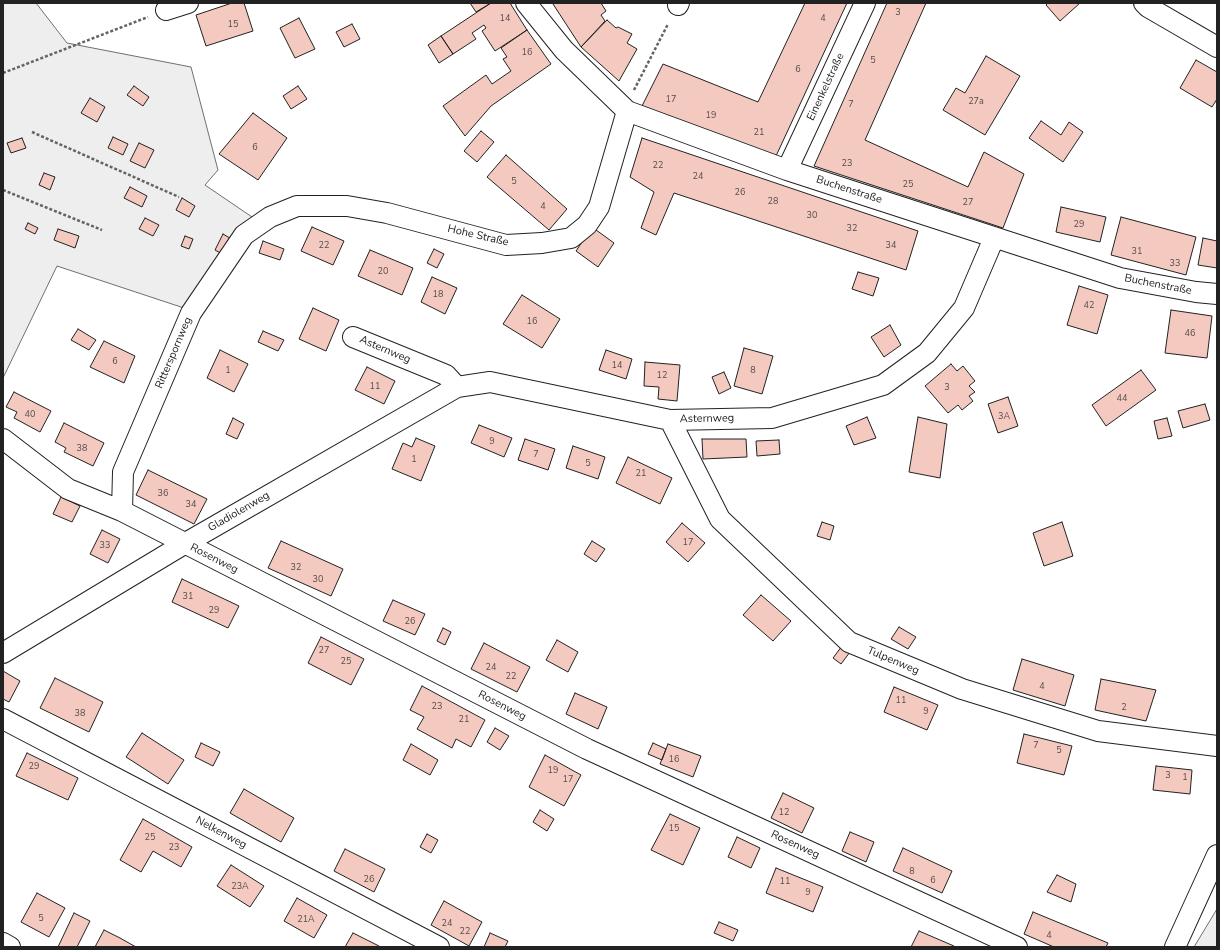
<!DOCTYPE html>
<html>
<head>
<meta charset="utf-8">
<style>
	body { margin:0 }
	#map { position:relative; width:1220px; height:950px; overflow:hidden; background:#fff; font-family:"Nunito Sans",sans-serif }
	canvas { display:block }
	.frame { position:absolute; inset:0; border:4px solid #222; pointer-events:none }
</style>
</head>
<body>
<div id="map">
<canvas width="1220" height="950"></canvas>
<div class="frame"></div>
</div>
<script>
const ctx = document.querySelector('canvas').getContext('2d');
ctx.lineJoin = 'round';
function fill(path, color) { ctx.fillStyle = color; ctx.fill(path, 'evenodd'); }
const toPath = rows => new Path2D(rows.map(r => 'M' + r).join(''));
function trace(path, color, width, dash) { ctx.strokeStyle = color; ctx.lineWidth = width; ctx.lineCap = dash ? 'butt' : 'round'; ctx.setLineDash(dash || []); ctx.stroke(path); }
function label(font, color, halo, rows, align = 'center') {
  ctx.font = font + ' "Nunito Sans",sans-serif'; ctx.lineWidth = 3; ctx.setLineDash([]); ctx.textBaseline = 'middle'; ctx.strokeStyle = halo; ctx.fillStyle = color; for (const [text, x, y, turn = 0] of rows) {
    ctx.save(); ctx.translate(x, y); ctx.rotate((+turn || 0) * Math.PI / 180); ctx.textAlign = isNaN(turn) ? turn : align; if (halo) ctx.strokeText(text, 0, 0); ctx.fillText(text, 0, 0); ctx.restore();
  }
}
const green = toPath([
	[3,3,36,3,67,43,191,67,218,170,205,185,255,219,187,309,57,266,3,378,3,3],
	[1217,909,1217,947,1194,947,1217,909]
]);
fill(green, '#eee');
trace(green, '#6f6f6f', 1);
const building = toPath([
	[232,3,244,3,253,31,206,46,196,15,232,3],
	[470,3,491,3,476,12,470,3],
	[491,3,510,3,527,30,495,51,482,31,486,28,484,25,472,33,476,39,453,54,441,36,491,3],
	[555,3,601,3,606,11,601,15,605,21,581,47,553,4,555,3],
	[805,3,847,3,776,156,642,106,663,64,758,102,805,3],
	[887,3,926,3,865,140,968,187,984,152,1024,174,1003,228,814,166,887,3],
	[1048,3,1080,3,1060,21,1046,5,1048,3],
	[299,18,315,49,295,58,280,28,299,18],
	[607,20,616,28,618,27,632,34,627,43,637,49,619,81,581,47,607,20],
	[352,24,360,39,344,47,336,32,352,24],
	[527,30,551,64,491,106,465,136,443,106,486,75,492,84,511,71,503,59,507,57,501,48,527,30],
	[441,36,453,54,439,63,428,45,441,36],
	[986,56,1020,76,985,135,943,110,956,88,965,93,986,56],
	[1196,60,1217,72,1217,99,1212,107,1180,88,1196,60],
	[134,86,149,97,143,106,127,95,134,86],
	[298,86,307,99,291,109,283,96,298,86],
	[90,98,105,107,97,122,81,113,90,98],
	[253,113,287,138,258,180,219,154,253,113],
	[1041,121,1061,135,1069,122,1083,132,1063,162,1029,138,1041,121],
	[481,131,494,142,477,162,464,151,481,131],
	[113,137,128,144,123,155,108,148,113,137],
	[22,138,26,148,11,153,7,143,22,138],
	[642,138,918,231,906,270,674,193,656,235,641,228,654,192,630,177,642,138],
	[139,143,154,150,145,168,130,161,139,143],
	[506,155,567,209,549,230,487,177,506,155],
	[44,173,55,177,50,190,39,185,44,173],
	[130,187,147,196,142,207,124,198,130,187],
	[182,198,195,206,189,217,176,210,182,198],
	[1061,207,1106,217,1100,242,1056,232,1061,207],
	[1121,217,1196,237,1186,275,1111,255,1121,217],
	[145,218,159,225,153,236,139,229,145,218],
	[28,223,38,228,35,234,25,229,28,223],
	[312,227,344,241,333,265,301,251,312,227],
	[592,227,614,243,598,267,576,251,592,227],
	[58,229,79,236,75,248,54,240,58,229],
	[223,234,233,240,224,255,215,250,223,234],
	[185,236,193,239,189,249,181,246,185,236],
	[1203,238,1217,241,1217,268,1198,265,1203,238],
	[263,241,284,249,280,260,259,253,263,241],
	[434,249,444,254,437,268,427,263,434,249],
	[370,250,413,268,402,295,358,276,370,250],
	[858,272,879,278,873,296,852,289,858,272],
	[432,277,457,288,445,314,421,302,432,277],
	[1079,286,1108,295,1097,334,1067,325,1079,286],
	[522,295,560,319,542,348,503,324,522,295],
	[313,308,339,320,326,351,299,339,313,308],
	[1171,310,1212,316,1207,358,1165,353,1171,310],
	[890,325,901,345,884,357,871,337,890,325],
	[78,329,96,340,89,350,71,340,78,329],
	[263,331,284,340,278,351,258,342,263,331],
	[104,341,135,356,124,383,90,367,104,341],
	[744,348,773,356,762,394,734,386,744,348],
	[220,350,248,364,234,392,207,378,220,350],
	[606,350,632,359,626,379,599,370,606,350],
	[645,362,680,365,677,401,658,399,659,387,644,386,645,362],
	[951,364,957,371,963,366,975,381,969,386,975,392,969,396,973,401,962,410,958,405,948,413,925,386,951,364],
	[367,367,395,381,384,404,355,390,367,367],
	[1141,370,1156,390,1106,426,1092,405,1141,370],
	[724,372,731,388,719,394,712,377,724,372],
	[14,392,51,411,40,432,14,418,17,412,6,407,14,392],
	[1008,397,1018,426,998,433,988,404,1008,397],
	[1205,404,1210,420,1183,428,1178,411,1205,404],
	[867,417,876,438,854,445,846,426,867,417],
	[918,417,947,424,940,478,909,472,918,417],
	[233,418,244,424,237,439,226,434,233,418],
	[1167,418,1172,436,1158,439,1154,421,1167,418],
	[64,423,104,443,93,466,64,452,66,448,55,442,64,423],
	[479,425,512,438,504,457,471,443,479,425],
	[416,438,435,446,421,481,392,469,403,443,412,447,416,438],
	[525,439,555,449,548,470,518,460,525,439],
	[702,439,746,439,747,457,703,459,702,439],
	[779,440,780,454,757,456,756,441,779,440],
	[573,446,605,457,598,479,566,468,573,446],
	[628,457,672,478,660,504,616,483,628,457],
	[148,470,207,499,194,524,136,495,148,470],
	[61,497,80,506,72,522,53,514,61,497],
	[822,522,834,526,830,540,817,536,822,522],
	[1062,522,1073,556,1044,566,1033,533,1062,522],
	[682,523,705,543,688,562,666,542,682,523],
	[102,530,120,539,108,563,90,554,102,530],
	[281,541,343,569,331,596,268,568,281,541],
	[592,541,605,549,596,562,584,554,592,541],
	[182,579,239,606,228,628,172,602,182,579],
	[761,595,791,621,773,641,743,615,761,595],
	[393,600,425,614,415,635,383,621,393,600],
	[899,627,916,637,908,649,891,639,899,627],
	[443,628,451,632,445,645,437,641,443,628],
	[321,637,364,659,351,685,308,663,321,637],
	[557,640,578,652,568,672,546,660,557,640],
	[484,643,530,667,517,692,471,669,484,643],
	[842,646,850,652,841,664,833,658,842,646],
	[1022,659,1074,675,1065,706,1013,690,1022,659],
	[3,671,20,681,9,702,3,699,3,671],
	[55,678,103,702,89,732,40,708,55,678],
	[1101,679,1156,690,1146,721,1095,710,1101,679],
	[422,686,485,720,471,747,456,739,452,748,417,729,424,717,410,710,422,686],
	[894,687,938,705,927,730,884,712,894,687],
	[575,693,607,707,598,729,566,714,575,693],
	[495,728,509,736,500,750,487,742,495,728],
	[142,733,184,760,168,784,126,757,142,733],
	[1024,734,1072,746,1064,775,1017,763,1024,734],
	[201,743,220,752,213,766,195,757,201,743],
	[653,743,666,749,662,760,648,754,653,743],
	[411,744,438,760,430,775,403,760,411,744],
	[668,744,701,756,693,777,660,764,668,744],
	[27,753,78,778,68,800,16,776,27,753],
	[545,755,581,775,564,806,529,787,545,755],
	[1156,766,1192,770,1190,794,1153,790,1156,766],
	[244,789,294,818,281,842,230,813,244,789],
	[783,793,814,808,802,833,771,818,783,793],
	[540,810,554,819,547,831,533,822,540,810],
	[670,814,700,828,683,865,651,850,670,814],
	[143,819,192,847,181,867,153,851,141,872,120,860,143,819],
	[850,832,874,842,866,862,842,851,850,832],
	[427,834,438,840,431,853,420,847,427,834],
	[737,837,760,848,751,868,728,857,737,837],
	[903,848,952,871,942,893,893,871,903,848],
	[345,849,385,869,374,892,334,871,345,849],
	[231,865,264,886,250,907,217,886,231,865],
	[776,868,823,887,813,912,766,893,776,868],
	[1057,875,1076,884,1071,902,1047,892,1057,875],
	[37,893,65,908,49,937,21,922,37,893],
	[297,898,327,915,314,938,284,921,297,898],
	[444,901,482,922,469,946,431,925,444,901],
	[1033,912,1108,943,1106,947,1054,947,1024,934,1033,912],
	[74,913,90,921,77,947,58,947,74,913],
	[719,922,738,930,733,941,714,933,719,922],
	[104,930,120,938,136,947,95,947,104,930],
	[919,931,954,946,954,947,911,947,919,931],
	[353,933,379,946,378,947,345,947,353,933],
	[490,933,508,941,505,947,484,947,490,933]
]);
fill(building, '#f3c9c0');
trace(building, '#222', 1);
const street = toPath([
	[526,3,564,50,627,111,787,170,1120,278,1196,292,1217,294],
	[1144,3,1148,7,1217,47],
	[678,5,679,3],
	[166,10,188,3],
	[787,170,865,3],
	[353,337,446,375,457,387],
	[670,420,720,519,849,642,962,689,1098,731,1217,746],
	[3,439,68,489,122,511,587,749,1017,947],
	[122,511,123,472,191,313,244,235,270,217,297,206,347,206,387,213,506,245,542,243,571,238,587,225,599,207,627,111],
	[3,653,184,544,457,387,490,382,670,420,772,418,883,385,927,353,964,308,994,238],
	[3,719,439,947],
	[3,943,10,947],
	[1175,947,1217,855]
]);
trace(street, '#222', 22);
trace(toPath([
	[3,73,148,17],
	[634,90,668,24],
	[32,132,179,197],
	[3,190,102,230]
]), '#646464', 2.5, [3, 2]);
trace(street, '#fff', 20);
label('9px', '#564c4a', null, [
	["3",898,13],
	["14",505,19],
	["4",823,19],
	["15",233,25],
	["16",527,53],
	["5",873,61],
	["6",798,70],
	["17",671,100],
	["27a",976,102],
	["7",851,105],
	["19",711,116],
	["21",759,133],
	["6",255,148],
	["23",847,164],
	["22",658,166],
	["24",698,177],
	["5",514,182],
	["25",908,185],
	["26",740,193],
	["28",773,202],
	["27",968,203],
	["4",543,207],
	["30",812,216],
	["29",1079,225],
	["32",852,229],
	["22",324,246],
	["34",891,246],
	["31",1137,252],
	["33",1175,264],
	["20",383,272],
	["18",438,295],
	["42",1089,306],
	["16",532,322],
	["46",1190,334],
	["6",115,362],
	["14",617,366],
	["1",228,371],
	["8",753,371],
	["12",662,376],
	["11",375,387],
	["3",947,388],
	["44",1122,399],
	["40",30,415],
	["3A",1004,417],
	["9",492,442],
	["38",82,449],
	["7",536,455],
	["1",414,460],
	["5",588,464],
	["21",641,474],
	["36",163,494],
	["34",191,505],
	["17",688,543],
	["33",105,546],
	["32",296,568],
	["30",318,580],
	["31",188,597],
	["29",214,611],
	["26",410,622],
	["27",324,651],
	["25",346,662],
	["24",491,668],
	["22",511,677],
	["4",1042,687],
	["11",901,701],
	["23",437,707],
	["2",1124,708],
	["9",926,712],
	["38",80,714],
	["21",464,720],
	["7",1036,746],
	["5",1059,751],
	["16",674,760],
	["29",34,767],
	["19",553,771],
	["3",1168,776],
	["1",1185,778],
	["17",568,780],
	["12",784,813],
	["15",674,829],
	["25",150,838],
	["23",174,848],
	["8",912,872],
	["26",369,880],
	["6",933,881],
	["11",785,882],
	["23A",240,887],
	["9",808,893],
	["5",41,919],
	["21A",306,920],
	["24",447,924],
	["22",465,932],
	["4",1049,936]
]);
label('11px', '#222', '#fff', [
	["Einenkelstraße",826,87,-65],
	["Buchenstraße",849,190,18],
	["Hohe Straße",478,236,13],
	["Buchenstraße",1158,285,11],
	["Asternweg",385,350,23],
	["Ritterspornweg",174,353,-67],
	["Asternweg",707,419,-1],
	["Gladiolenweg",239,512,-30],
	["Rosenweg",214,559,27],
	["Tulpenweg",893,661,23],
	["Rosenweg",502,706,27],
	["Nelkenweg",221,833,28],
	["Rosenweg",795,845,25]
]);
</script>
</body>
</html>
